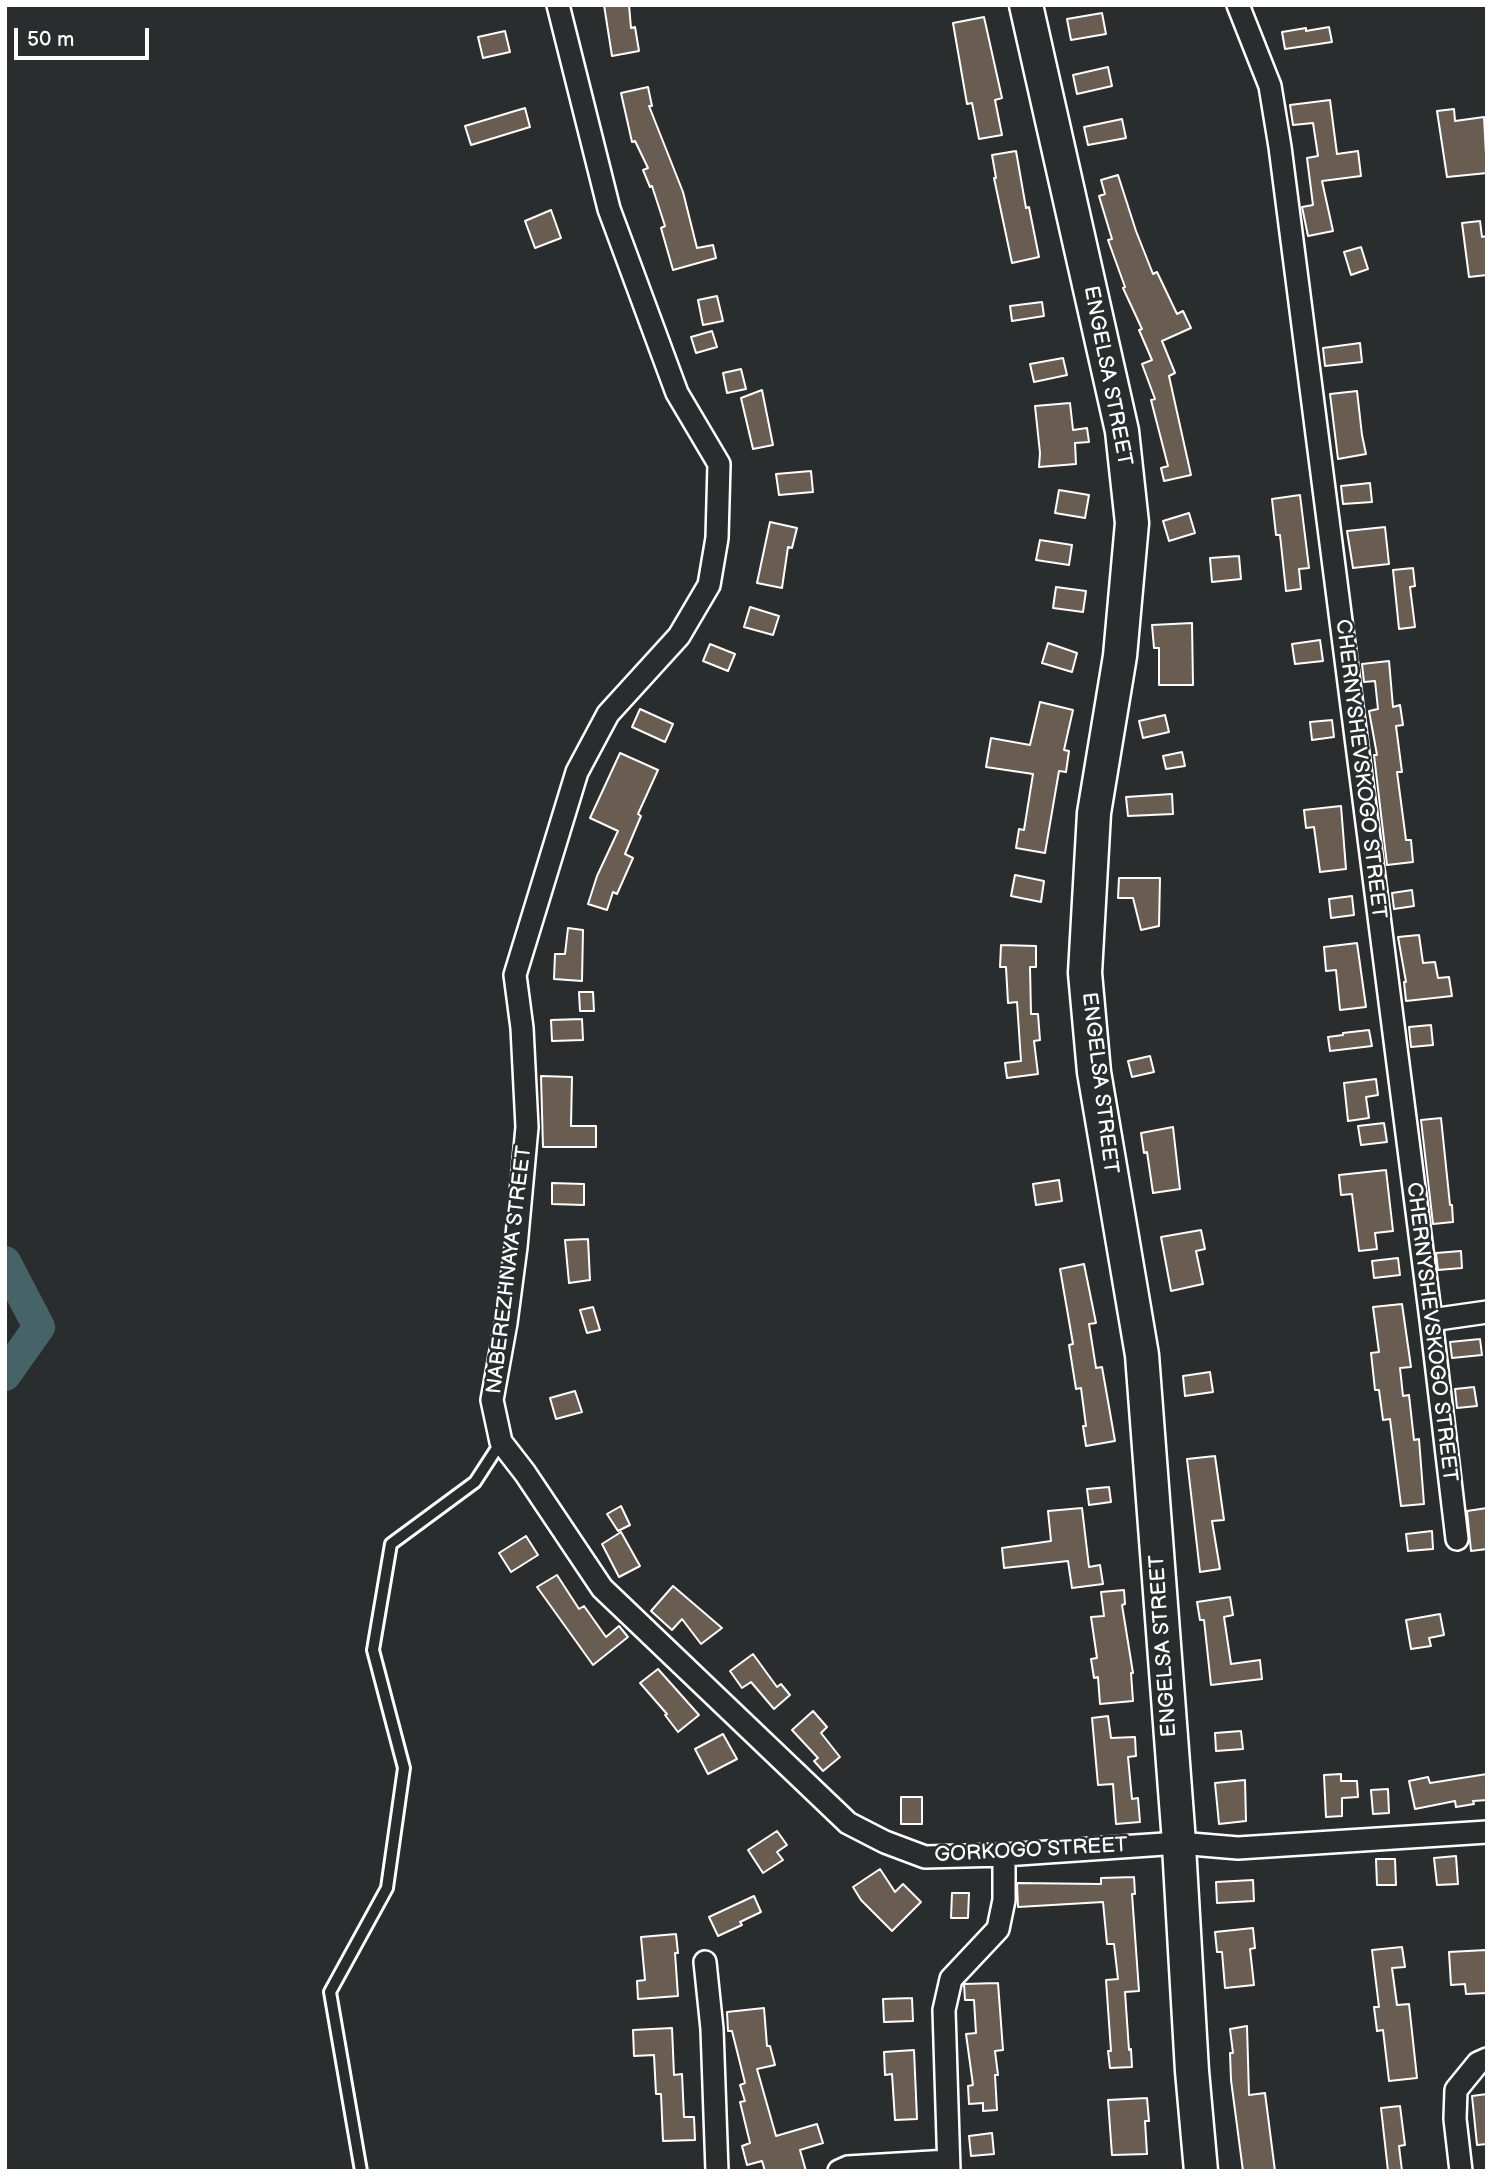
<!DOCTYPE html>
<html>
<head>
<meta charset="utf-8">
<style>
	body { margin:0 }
	#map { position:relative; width:1492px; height:2176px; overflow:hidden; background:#2a2d2e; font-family:"Balsamiq Sans",sans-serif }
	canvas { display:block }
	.frame { position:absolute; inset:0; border:7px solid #fff; pointer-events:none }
	.scale { position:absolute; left:14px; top:28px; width:135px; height:32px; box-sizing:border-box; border:4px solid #fff; border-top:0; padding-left:9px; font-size:21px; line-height:24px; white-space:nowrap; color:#fff; -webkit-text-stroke:5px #2a2d2e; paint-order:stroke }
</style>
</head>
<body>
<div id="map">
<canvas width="1492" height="2176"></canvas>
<div class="frame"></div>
<div class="scale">50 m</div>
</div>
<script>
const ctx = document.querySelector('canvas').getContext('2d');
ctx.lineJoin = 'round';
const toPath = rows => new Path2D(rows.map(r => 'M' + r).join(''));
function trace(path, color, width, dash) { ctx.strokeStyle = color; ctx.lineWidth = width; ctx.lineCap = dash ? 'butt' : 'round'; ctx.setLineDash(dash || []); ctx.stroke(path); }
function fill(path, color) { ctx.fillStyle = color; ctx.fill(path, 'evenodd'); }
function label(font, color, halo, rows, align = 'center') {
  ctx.font = font + ' "Balsamiq Sans",sans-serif'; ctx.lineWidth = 5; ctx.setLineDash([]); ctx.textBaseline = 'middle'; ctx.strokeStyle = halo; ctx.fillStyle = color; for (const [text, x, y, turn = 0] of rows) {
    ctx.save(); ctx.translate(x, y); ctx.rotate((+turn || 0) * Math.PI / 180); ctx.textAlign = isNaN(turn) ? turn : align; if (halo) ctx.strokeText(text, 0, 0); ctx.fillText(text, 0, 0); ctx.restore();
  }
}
trace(toPath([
	[5,1262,39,1327,5,1375]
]), '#466468', 32);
const building = toPath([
	[604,5,629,5,631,28,635,27,639,51,612,56,604,5],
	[1102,13,1106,34,1071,40,1067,19,1102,13],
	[984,17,1002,98,995,100,1002,135,979,139,972,103,967,104,953,23,984,17],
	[1329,27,1332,42,1285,49,1282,32,1306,28,1306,31,1329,27],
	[505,31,510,52,483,58,478,37,505,31],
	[1108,67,1112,86,1077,94,1073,75,1108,67],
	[648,87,652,106,649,106,683,192,697,248,713,245,716,258,673,270,661,228,665,226,652,186,650,187,643,170,648,168,635,141,632,142,621,93,648,87],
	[1330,100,1337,154,1358,151,1361,176,1322,181,1333,231,1308,236,1302,207,1313,205,1307,158,1318,156,1313,123,1293,125,1290,105,1330,100],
	[525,108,530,127,471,145,465,126,525,108],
	[1454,109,1455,121,1484,117,1487,173,1447,177,1437,111,1454,109],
	[1122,119,1126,138,1088,145,1084,127,1122,119],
	[1016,151,1026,208,1029,207,1039,257,1012,263,994,178,996,178,992,155,1016,151],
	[1118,175,1136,231,1153,274,1157,272,1177,314,1183,311,1191,328,1162,341,1175,373,1169,376,1191,475,1164,481,1161,468,1168,466,1151,400,1155,399,1142,364,1152,360,1139,330,1142,329,1123,288,1125,287,1108,240,1112,239,1099,196,1105,194,1101,180,1118,175],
	[551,210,561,238,535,248,525,221,551,210],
	[1480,221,1482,237,1487,236,1487,275,1469,277,1462,223,1480,221],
	[1361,247,1368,269,1351,275,1344,252,1361,247],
	[717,296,723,321,703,325,698,300,717,296],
	[1042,302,1044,316,1012,321,1010,306,1042,302],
	[712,331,717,347,696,353,691,337,712,331],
	[1360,343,1362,362,1325,366,1323,348,1360,343],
	[1063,358,1067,375,1034,382,1030,364,1063,358],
	[741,369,746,389,727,393,723,373,741,369],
	[762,390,773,445,753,449,741,398,762,390],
	[1357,391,1362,435,1366,454,1338,459,1330,394,1357,391],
	[1070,403,1073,430,1087,428,1089,442,1075,443,1076,464,1039,467,1040,453,1035,406,1070,403],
	[811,471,813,492,779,495,776,474,811,471],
	[1370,483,1372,502,1343,504,1341,486,1370,483],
	[1059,490,1089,495,1085,518,1055,513,1059,490],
	[1300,495,1309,568,1299,569,1301,589,1286,591,1280,535,1276,535,1272,499,1300,495],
	[1189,513,1195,533,1169,541,1163,521,1189,513],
	[770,522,797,528,792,548,788,547,782,588,757,583,770,522],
	[1385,527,1389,564,1353,568,1347,531,1385,527],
	[1040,540,1072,545,1069,565,1036,560,1040,540],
	[1239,556,1241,579,1212,582,1210,558,1239,556],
	[1413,568,1415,586,1410,587,1415,627,1399,629,1393,570,1413,568],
	[1056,587,1086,591,1083,612,1053,608,1056,587],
	[750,607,779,616,773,635,744,627,750,607],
	[1192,623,1193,685,1159,685,1159,648,1154,648,1152,625,1192,623],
	[1320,640,1323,661,1295,664,1292,644,1320,640],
	[1048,643,1077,653,1072,672,1042,663,1048,643],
	[710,644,735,654,728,671,703,661,710,644],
	[1389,661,1393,707,1400,705,1403,725,1396,726,1402,772,1397,772,1406,840,1411,840,1413,862,1387,865,1374,755,1377,755,1369,711,1378,709,1375,681,1364,682,1362,664,1389,661],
	[1040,702,1073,710,1064,750,1069,751,1066,772,1059,771,1045,853,1016,848,1019,829,1024,830,1033,774,986,767,991,738,1030,745,1040,702],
	[640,709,673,724,665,742,632,727,640,709],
	[1165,715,1169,732,1143,738,1139,721,1165,715],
	[1332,720,1334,737,1312,740,1310,722,1332,720],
	[1182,752,1185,766,1166,769,1163,756,1182,752],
	[620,753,658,770,638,814,641,816,625,854,633,858,617,894,613,892,607,910,588,904,597,876,618,831,590,818,620,753],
	[1172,794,1173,814,1128,816,1126,797,1172,794],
	[1341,806,1346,869,1320,872,1314,827,1306,828,1304,810,1341,806],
	[1015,875,1044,881,1041,902,1011,896,1015,875],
	[1119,878,1160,878,1159,926,1141,930,1133,898,1118,898,1119,878],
	[1412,890,1414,906,1394,909,1392,893,1412,890],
	[1352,896,1354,915,1331,918,1329,899,1352,896],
	[568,928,583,930,582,981,554,979,555,954,565,954,568,928],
	[1419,935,1423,963,1435,962,1438,978,1449,977,1452,996,1406,1001,1404,982,1406,982,1398,937,1419,935],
	[1357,943,1366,1007,1340,1010,1336,970,1326,971,1324,947,1357,943],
	[1001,945,1036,946,1036,967,1030,967,1031,1014,1038,1014,1040,1040,1034,1041,1038,1074,1007,1078,1005,1063,1021,1061,1017,1002,1008,1003,1006,967,1000,967,1001,945],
	[579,992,593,992,594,1011,580,1011,579,992],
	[582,1019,583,1040,552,1041,551,1020,582,1019],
	[1431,1025,1433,1045,1411,1047,1409,1027,1431,1025],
	[1369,1030,1372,1046,1330,1051,1328,1037,1343,1035,1343,1033,1369,1030],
	[1150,1056,1154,1072,1132,1077,1128,1061,1150,1056],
	[541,1076,572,1077,571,1126,596,1126,596,1147,543,1147,541,1076],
	[1376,1079,1378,1095,1366,1097,1369,1118,1348,1121,1344,1083,1376,1079],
	[1441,1118,1450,1205,1452,1205,1453,1222,1433,1224,1421,1120,1441,1118],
	[1384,1123,1387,1142,1361,1145,1358,1126,1384,1123],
	[1173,1127,1180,1189,1153,1193,1147,1152,1144,1153,1141,1133,1173,1127],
	[1386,1170,1393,1231,1375,1233,1377,1249,1359,1251,1352,1194,1341,1195,1339,1175,1386,1170],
	[1059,1180,1062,1201,1036,1205,1033,1184,1059,1180],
	[552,1183,584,1184,584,1205,552,1204,552,1183],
	[1201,1230,1205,1249,1196,1251,1203,1284,1171,1291,1161,1237,1201,1230],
	[588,1239,590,1280,569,1283,565,1240,588,1239],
	[1461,1251,1462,1268,1438,1270,1436,1253,1461,1251],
	[1398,1258,1400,1275,1374,1278,1372,1261,1398,1258],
	[1084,1264,1096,1323,1089,1324,1096,1368,1102,1367,1115,1441,1086,1446,1083,1426,1086,1426,1081,1388,1076,1389,1069,1345,1073,1344,1060,1269,1084,1264],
	[1402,1304,1411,1367,1400,1368,1403,1396,1409,1395,1414,1440,1419,1439,1424,1504,1401,1506,1390,1419,1383,1420,1379,1390,1375,1390,1371,1353,1379,1352,1373,1307,1402,1304],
	[593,1307,600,1330,587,1333,580,1310,593,1307],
	[1480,1339,1482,1355,1452,1358,1450,1342,1480,1339],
	[1210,1372,1213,1392,1185,1396,1183,1376,1210,1372],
	[1474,1387,1477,1406,1457,1408,1455,1389,1474,1387],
	[575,1391,582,1412,556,1419,550,1398,575,1391],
	[1215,1456,1224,1520,1212,1521,1220,1569,1200,1572,1187,1459,1215,1456],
	[1109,1487,1111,1502,1089,1505,1087,1489,1109,1487],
	[621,1506,630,1525,618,1531,607,1514,621,1506],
	[1082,1508,1089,1567,1100,1565,1103,1584,1072,1588,1068,1561,1004,1568,1002,1548,1051,1541,1048,1511,1082,1508],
	[1487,1508,1487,1549,1471,1551,1467,1511,1487,1508],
	[1432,1531,1433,1549,1408,1551,1406,1534,1432,1531],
	[621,1532,640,1566,619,1577,602,1544,621,1532],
	[526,1536,538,1555,511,1572,499,1553,526,1536],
	[557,1575,579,1609,584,1606,606,1637,619,1626,628,1637,593,1665,537,1587,557,1575],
	[673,1586,722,1628,701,1644,682,1619,672,1630,651,1611,673,1586],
	[1124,1590,1125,1604,1122,1605,1133,1673,1131,1673,1133,1701,1100,1704,1098,1677,1094,1678,1091,1659,1097,1658,1091,1617,1104,1616,1101,1592,1124,1590],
	[1230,1597,1233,1615,1224,1617,1231,1664,1260,1660,1262,1679,1211,1685,1204,1620,1200,1620,1197,1602,1230,1597],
	[1440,1614,1444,1635,1429,1638,1431,1646,1411,1649,1406,1620,1440,1614],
	[753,1654,777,1687,781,1684,790,1695,774,1709,751,1682,742,1688,730,1671,753,1654],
	[658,1669,699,1715,678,1732,665,1715,667,1714,640,1683,658,1669],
	[813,1711,827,1727,821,1733,840,1757,823,1771,814,1761,818,1758,792,1730,813,1711],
	[1108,1716,1111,1738,1135,1737,1136,1756,1128,1757,1132,1799,1138,1798,1140,1822,1116,1824,1113,1784,1098,1785,1092,1718,1108,1716],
	[1241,1731,1243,1749,1216,1751,1215,1733,1241,1731],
	[723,1734,737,1759,708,1774,695,1749,723,1734],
	[1341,1774,1341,1781,1357,1781,1358,1797,1342,1798,1342,1816,1326,1817,1324,1775,1341,1774],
	[1487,1774,1487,1800,1473,1801,1474,1804,1456,1807,1455,1801,1415,1809,1409,1781,1428,1777,1430,1783,1487,1774],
	[1245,1780,1246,1821,1219,1824,1215,1783,1245,1780],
	[1388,1789,1389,1813,1373,1814,1371,1790,1388,1789],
	[901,1797,922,1797,922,1824,901,1824,901,1797],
	[777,1831,787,1845,777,1852,783,1860,763,1873,748,1850,777,1831],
	[1456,1856,1458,1884,1437,1885,1434,1858,1456,1856],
	[1376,1859,1395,1859,1396,1885,1377,1885,1376,1859],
	[880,1869,895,1892,903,1884,921,1902,892,1931,861,1900,853,1887,880,1869],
	[1134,1877,1135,1894,1132,1894,1139,1991,1125,1992,1129,2050,1131,2049,1132,2067,1110,2068,1108,2051,1111,2051,1106,1980,1118,1979,1114,1944,1107,1944,1103,1902,1018,1907,1017,1883,1101,1884,1101,1878,1134,1877],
	[1253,1880,1254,1901,1217,1903,1216,1882,1253,1880],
	[952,1893,969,1893,968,1918,951,1918,952,1893],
	[754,1896,761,1912,740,1922,742,1925,718,1936,709,1917,754,1896],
	[1253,1928,1255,1948,1250,1949,1254,1985,1225,1988,1222,1952,1217,1952,1215,1932,1253,1928],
	[676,1934,678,1953,675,1953,678,1996,638,1999,637,1981,645,1980,641,1937,676,1934],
	[1402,1947,1405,1967,1392,1968,1397,2005,1409,2004,1417,2078,1389,2081,1383,2030,1377,2031,1374,2007,1379,2007,1372,1950,1402,1947],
	[1486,1950,1487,1993,1466,1994,1465,1984,1451,1985,1449,1952,1486,1950],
	[998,1983,1003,2050,995,2051,998,2075,995,2075,997,2110,983,2111,983,2103,969,2104,968,2086,973,2085,966,2034,976,2033,974,2000,965,2000,964,1984,998,1983],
	[912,1998,913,2021,884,2022,883,1999,912,1998],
	[764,2008,767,2046,770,2046,775,2065,757,2069,776,2136,817,2124,823,2143,800,2150,806,2171,765,2171,762,2161,747,2165,742,2146,750,2143,740,2102,745,2101,740,2085,745,2083,732,2031,728,2031,727,2012,764,2008],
	[1247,2026,1249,2095,1265,2093,1275,2171,1243,2171,1231,2080,1230,2053,1233,2053,1230,2029,1247,2026],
	[672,2028,674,2075,682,2074,684,2117,694,2117,695,2140,663,2141,661,2094,656,2094,654,2055,634,2056,633,2030,672,2028],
	[914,2050,917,2119,895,2120,892,2074,885,2075,884,2052,914,2050],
	[1487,2094,1487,2144,1477,2145,1472,2096,1487,2094],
	[1147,2098,1149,2121,1145,2121,1147,2154,1112,2155,1108,2100,1147,2098],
	[1400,2106,1405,2145,1399,2146,1402,2171,1388,2171,1381,2108,1400,2106],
	[992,2133,994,2154,971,2156,969,2136,992,2133]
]);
fill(building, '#695c50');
trace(building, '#fff', 2);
const lane = toPath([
	[361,2171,330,1992,387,1888,404,1768,373,1650,391,1544,475,1482,501,1442]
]);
const street = toPath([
	[558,5,609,209,677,393,719,464,717,538,709,585,679,636,608,714,577,772,515,975,522,1028,527,1127,516,1247,506,1323,492,1400,501,1442,525,1473,602,1588,848,1823,885,1842,925,1857,1004,1855,1179,1843,1238,1848,1487,1832],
	[1238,5,1270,86,1280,147,1431,1320,1457,1539],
	[1431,1320,1487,1312],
	[705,1962,712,2029,717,2171],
	[839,2171,848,2167,948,2161],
	[949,2171,944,2010,951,1979,998,1929,1004,1900,1004,1855],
	[1461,2171,1455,2119,1456,2090,1478,2063,1487,2059]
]);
const secondary = toPath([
	[1026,5,1122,431,1132,523,1120,656,1094,813,1085,973,1094,1072,1142,1355,1178,1829,1192,2071,1201,2171]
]);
trace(lane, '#fff', 16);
trace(street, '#fff', 26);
trace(secondary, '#fff', 37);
trace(lane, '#2a2d2e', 10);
trace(street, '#2a2d2e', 21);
trace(secondary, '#2a2d2e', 32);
label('21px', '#fff', '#2a2d2e', [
	["ENGELSA STREET",1107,376,79],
	["CHERNYSHEVSKOGO STREET",1360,769,83],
	["ENGELSA STREET",1099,1083,83],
	["NABEREZHNAYA STREET",510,1270,-83],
	["CHERNYSHEVSKOGO STREET",1431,1332,83],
	["ENGELSA STREET",1164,1646,-94],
	["GORKOGO STREET",1031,1851,-3]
]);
</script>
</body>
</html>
